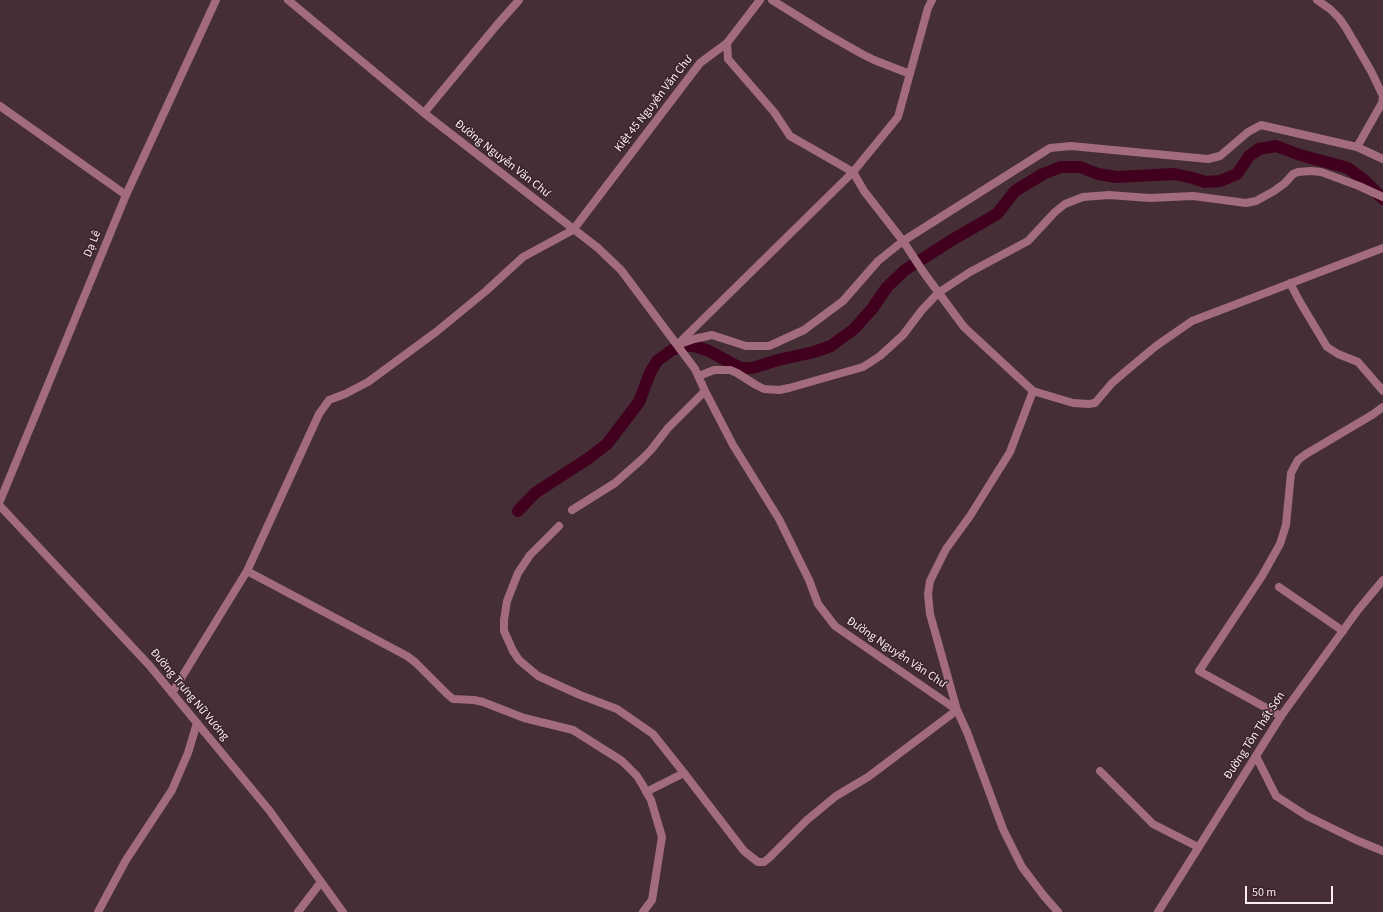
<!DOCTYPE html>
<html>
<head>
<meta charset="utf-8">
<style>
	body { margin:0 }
	#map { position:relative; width:1383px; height:912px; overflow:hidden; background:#452e35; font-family:"Source Sans 3",sans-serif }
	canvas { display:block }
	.scale { position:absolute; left:1245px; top:886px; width:88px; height:18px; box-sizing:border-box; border:2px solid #fbecf0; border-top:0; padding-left:5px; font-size:12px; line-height:14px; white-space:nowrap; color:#fbecf0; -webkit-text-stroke:3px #3a242b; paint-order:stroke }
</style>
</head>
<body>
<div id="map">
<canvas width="1383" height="912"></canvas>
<div class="scale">50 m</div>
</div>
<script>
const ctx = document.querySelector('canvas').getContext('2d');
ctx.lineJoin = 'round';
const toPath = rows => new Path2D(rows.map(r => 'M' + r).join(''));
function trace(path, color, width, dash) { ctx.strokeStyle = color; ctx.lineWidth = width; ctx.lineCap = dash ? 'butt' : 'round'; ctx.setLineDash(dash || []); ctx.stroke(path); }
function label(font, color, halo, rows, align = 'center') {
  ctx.font = font + ' "Source Sans 3",sans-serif'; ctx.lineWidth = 3; ctx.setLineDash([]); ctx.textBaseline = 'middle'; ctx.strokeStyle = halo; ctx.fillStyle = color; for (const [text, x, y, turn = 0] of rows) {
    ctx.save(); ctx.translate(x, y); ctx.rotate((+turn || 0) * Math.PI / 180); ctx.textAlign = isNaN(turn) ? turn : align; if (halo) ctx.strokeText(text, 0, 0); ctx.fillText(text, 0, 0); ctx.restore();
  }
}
trace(toPath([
	[518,511,535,493,589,458,607,444,639,402,650,373,657,361,672,350,685,346,694,346,709,351,731,363,741,368,752,368,778,360,814,352,831,346,854,329,872,309,887,287,905,270,952,240,997,214,1015,191,1043,174,1061,167,1080,167,1098,174,1116,177,1174,174,1193,178,1205,182,1220,181,1237,174,1249,156,1259,149,1276,146,1300,155,1348,168,1364,180,1383,199]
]), '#42001f', 12);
trace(toPath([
	[288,0,424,113,598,248,621,270,695,369,705,391,733,445,779,519,809,580,818,604,835,626,957,710,967,732,1003,829,1022,867,1044,896,1058,912],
	[772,0,825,33,862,54,874,60,910,74],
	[1317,0,1330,9,1339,18,1346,28,1371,71,1383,96,1382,103,1357,147],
	[0,106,126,195],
	[424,113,496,26,519,0],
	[1290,283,1300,302,1327,347,1338,354,1358,362,1383,391],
	[680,342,853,172,898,117,928,8,932,0],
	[677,345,694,339,712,335,746,346,769,346,804,330,843,301,878,261,903,241,1050,148,1071,146,1208,159,1220,156,1248,132,1261,125,1357,147,1383,159],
	[699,376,714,370,730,370,737,373,756,385,764,389,779,390,789,388,863,367,880,356,903,335,922,310,938,293,970,272,1028,241,1055,212,1065,204,1083,197,1109,195,1149,198,1193,196,1246,203,1256,201,1274,191,1285,183,1293,174,1298,172,1311,171,1321,172,1359,186,1383,197],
	[1033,391,1073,403,1089,404,1095,403,1112,383,1126,371,1156,346,1192,321,1383,248],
	[572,510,615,483,641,460,651,450,668,428,705,391],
	[559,526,530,555,518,573,507,601,504,620,504,631,513,651,519,660,538,676,580,695,617,709,653,734,684,773,744,851,758,862,764,862,769,858,807,820,836,796,868,777,957,710,930,614,928,594,930,581,946,549,970,516,1010,452,1033,391,964,327,924,273,903,241,864,191,853,172,790,136,774,112,728,59,727,43],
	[247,571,407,656,415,662,447,694,453,699,474,700,483,702,524,718,573,730,622,761,637,776,642,784,651,800,662,837,652,900,643,912],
	[1279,587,1343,631],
	[172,693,247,571,319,414,329,400,345,394,368,382,436,332,486,291,523,257,573,230,700,63,727,43,760,0],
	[1281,716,1199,671,1262,576,1280,544,1286,525,1291,473,1298,460,1306,454,1372,415,1383,407],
	[1256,756,1276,796,1307,816,1356,840,1383,851],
	[1100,771,1153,824,1198,847],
	[646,792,684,773],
	[98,912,126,860,172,790,188,753,197,723],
	[298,912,321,882]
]), '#a26c7d', 8);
trace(toPath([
	[0,501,126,195,216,0],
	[0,506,149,665,269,810,343,912],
	[1158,912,1281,716,1358,610,1383,580]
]), '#a26c7d', 8);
label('12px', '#fbecf0', '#3a242b', [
	["Kiệt 45 Nguyễn Văn Chư",654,104,-52],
	["Đường Nguyễn Văn Chư",502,159,38],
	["Dạ Lê",93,244,-68],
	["Đường Nguyễn Văn Chư",896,653,34],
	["Đường Trưng Nữ Vương",189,695,50],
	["Đường Tôn Thất Sơn",1255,736,-57]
]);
</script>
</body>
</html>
